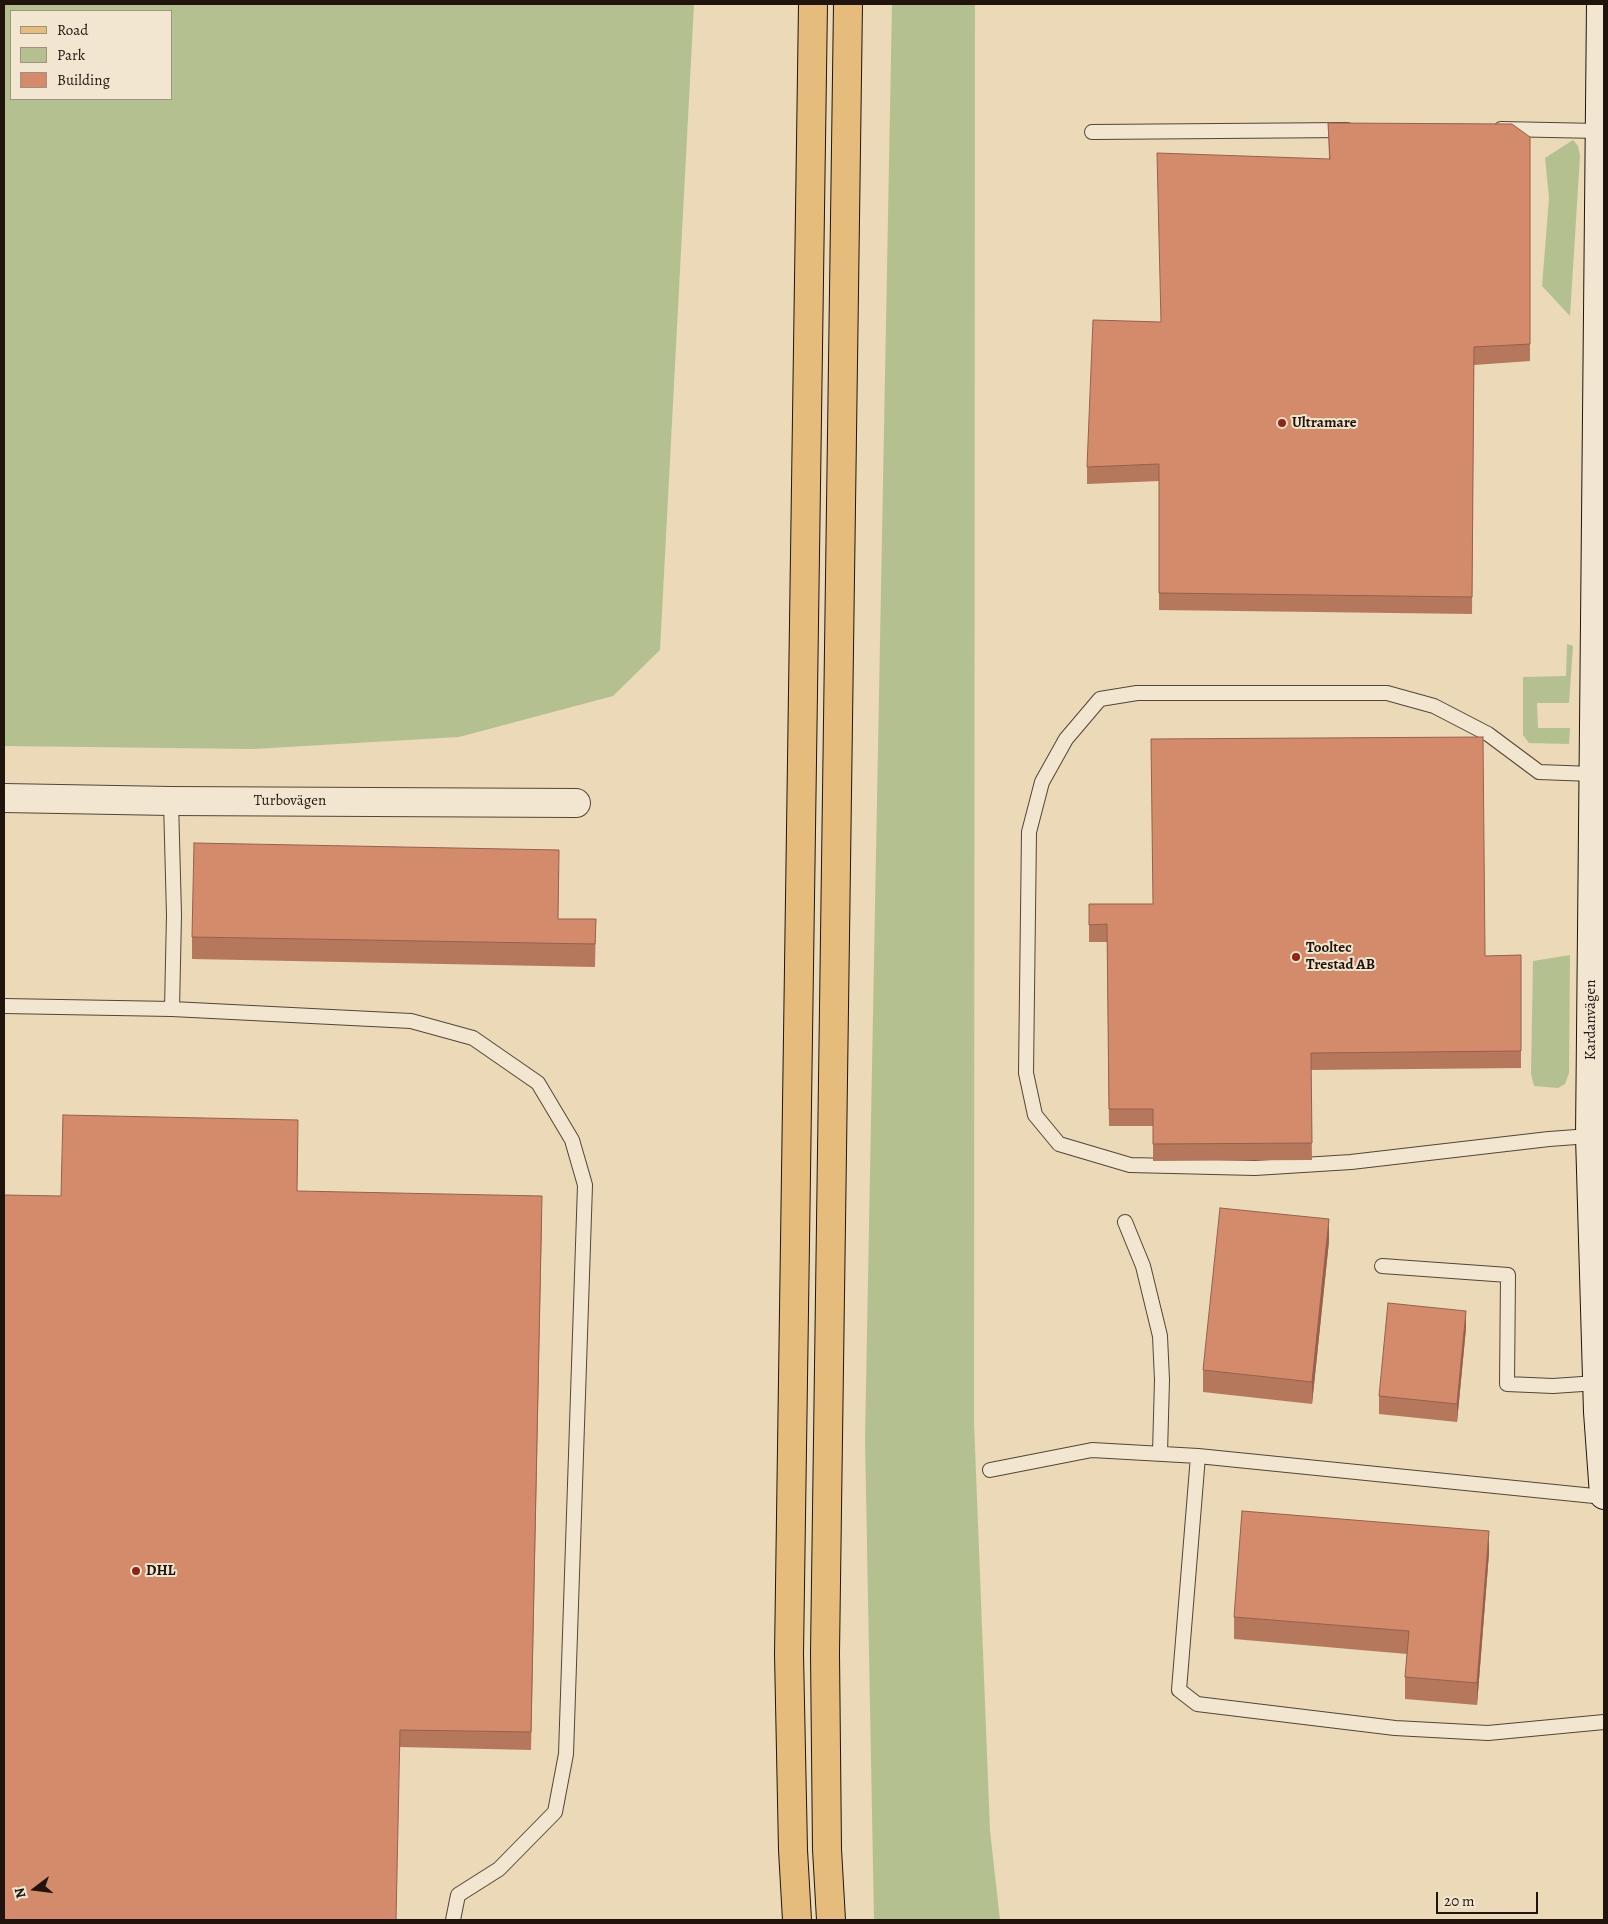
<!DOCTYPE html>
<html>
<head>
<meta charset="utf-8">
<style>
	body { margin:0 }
	#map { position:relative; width:1608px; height:1924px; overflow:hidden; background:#ebd9b7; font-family:Alegreya,serif }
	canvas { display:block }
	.frame { position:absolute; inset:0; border:5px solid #20140d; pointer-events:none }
	.legend { position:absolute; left:10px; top:10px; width:162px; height:90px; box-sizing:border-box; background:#f2e6d0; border:1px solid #9e9282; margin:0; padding:6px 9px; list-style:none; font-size:15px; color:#20140d }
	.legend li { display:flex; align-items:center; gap:10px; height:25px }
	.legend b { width:25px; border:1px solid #9e9282 }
	.north { position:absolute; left:10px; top:1864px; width:50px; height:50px; -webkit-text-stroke:4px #f2e6d0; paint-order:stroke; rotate:255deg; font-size:14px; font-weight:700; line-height:20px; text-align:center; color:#20140d }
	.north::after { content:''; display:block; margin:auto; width:18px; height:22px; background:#20140d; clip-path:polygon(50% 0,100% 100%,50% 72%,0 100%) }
	.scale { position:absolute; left:1436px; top:1892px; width:102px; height:22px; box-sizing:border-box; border:2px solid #20140d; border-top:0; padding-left:6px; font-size:15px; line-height:18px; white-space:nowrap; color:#20140d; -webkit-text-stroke:4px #f2e6d0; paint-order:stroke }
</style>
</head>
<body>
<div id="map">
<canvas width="1608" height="1924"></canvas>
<div class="frame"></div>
<ul class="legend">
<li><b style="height:6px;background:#e6bc7c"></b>Road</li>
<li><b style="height:14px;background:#b5c090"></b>Park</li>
<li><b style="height:14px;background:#d48b6c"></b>Building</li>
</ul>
<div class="north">N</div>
<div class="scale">20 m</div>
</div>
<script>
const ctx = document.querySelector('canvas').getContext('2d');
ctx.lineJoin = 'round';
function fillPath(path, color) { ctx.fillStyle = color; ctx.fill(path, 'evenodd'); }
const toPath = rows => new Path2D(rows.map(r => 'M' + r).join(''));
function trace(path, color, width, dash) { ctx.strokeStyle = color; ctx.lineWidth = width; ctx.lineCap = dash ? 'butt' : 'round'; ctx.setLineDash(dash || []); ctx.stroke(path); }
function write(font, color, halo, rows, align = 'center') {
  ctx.font = font + ' Alegreya,serif'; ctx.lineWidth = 4; ctx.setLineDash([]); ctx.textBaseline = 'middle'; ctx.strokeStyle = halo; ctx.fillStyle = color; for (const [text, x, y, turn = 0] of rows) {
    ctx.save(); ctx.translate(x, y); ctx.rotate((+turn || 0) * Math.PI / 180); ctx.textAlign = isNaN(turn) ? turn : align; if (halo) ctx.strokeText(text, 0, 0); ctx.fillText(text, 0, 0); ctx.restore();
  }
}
fillPath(toPath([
	[4,4,694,4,660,650,613,696,459,737,253,749,4,746],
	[11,11,171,11,171,99,11,99],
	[892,4,975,4,974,1422,990,1831,1000,1920,874,1920,865,1438],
	[1573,140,1578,146,1580,156,1570,316,1542,286,1549,198,1545,158],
	[1567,644,1573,646,1569,703,1537,703,1538,728,1570,728,1569,744,1529,743,1523,735,1523,677,1566,676],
	[1570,955,1569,1073,1565,1084,1558,1088,1534,1086,1531,1074,1533,961]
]), '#b5c090');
const lane = toPath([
	[1501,129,1599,131],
	[1092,132,1347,130],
	[171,801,174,915,172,1009],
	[4,1006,172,1009,411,1021,473,1038,538,1083,572,1140,585,1185,566,1754,555,1812,499,1869,458,1895,453,1920],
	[1590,1136,1549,1139,1351,1162,1255,1168,1130,1165,1059,1144,1035,1115,1026,1073,1029,832,1042,782,1066,739,1100,699,1137,693,1387,693,1434,706,1488,734,1539,772,1592,774],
	[1125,1222,1143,1266,1160,1336,1162,1380,1160,1453],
	[1382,1266,1508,1275,1507,1384,1553,1386,1597,1383],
	[1198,1456,1179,1690,1197,1704,1395,1728,1488,1733,1604,1722],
	[990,1470,1092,1450,1198,1456,1604,1497]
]);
const street = toPath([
	[4,798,171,801,576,803]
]);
const secondary = toPath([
	[1601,4,1590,1136,1598,1412,1604,1495]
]);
const primary = toPath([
	[797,1920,793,1850,789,1654,813,4],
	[831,1920,827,1849,825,1653,848,4]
]);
trace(lane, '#534538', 16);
trace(street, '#534538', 30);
trace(secondary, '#20140d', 30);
trace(primary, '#20140d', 30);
trace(lane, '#f2e6d0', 14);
trace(street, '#f2e6d0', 28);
trace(secondary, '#f2e6d0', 28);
trace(primary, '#e6bc7c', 28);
fillPath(toPath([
	[1328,123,1530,137,1530,361,1474,365,1472,614,1159,610,1159,481,1087,484,1087,467,1329,159],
	[559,872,558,919,596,919,595,967,192,959,192,937],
	[1089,904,1485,956,1521,955,1521,1068,1311,1070,1312,1160,1153,1161,1153,1126,1109,1126,1107,942,1089,942],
	[298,1137,297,1191,542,1213,531,1750,400,1747,61,1196],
	[1329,1241,1312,1404,1203,1392,1203,1370],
	[1466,1328,1457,1422,1379,1414,1379,1396],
	[1489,1553,1477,1705,1405,1699,1405,1677,1407,1654,1234,1639,1234,1617]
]), '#b6785d');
fillPath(toPath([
	[1329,1219,1329,1241,1312,1404,1312,1382],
	[1466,1311,1466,1328,1457,1422,1457,1404],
	[1489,1531,1489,1553,1477,1705,1477,1683]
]), '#94614c');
const building = toPath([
	[1328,123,1512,124,1530,137,1530,344,1474,347,1472,597,1159,593,1159,464,1087,467,1093,320,1161,322,1157,153,1330,159,1328,123],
	[1483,737,1485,956,1521,955,1521,1051,1311,1053,1312,1143,1153,1144,1153,1109,1109,1109,1107,924,1089,925,1089,904,1153,904,1151,739,1483,737],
	[194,843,559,850,558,919,596,919,595,944,192,937,194,843],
	[63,1115,298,1120,297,1191,542,1196,531,1732,400,1730,396,1920,4,1920,4,1195,61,1196,63,1115],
	[1220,1208,1329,1219,1312,1382,1203,1370,1220,1208],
	[1388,1303,1466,1311,1457,1404,1379,1396,1388,1303],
	[1242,1511,1489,1531,1477,1683,1405,1677,1409,1631,1234,1617,1242,1511]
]);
fillPath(building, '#d48b6c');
trace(building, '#94614c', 1);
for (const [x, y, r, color] of [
	[1282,423,5,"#8f2418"],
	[1296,957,5,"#8f2418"],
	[136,1571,5,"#8f2418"]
]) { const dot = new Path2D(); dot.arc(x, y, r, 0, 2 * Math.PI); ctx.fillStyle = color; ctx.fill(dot); trace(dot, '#f2e6d0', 2); }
write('bold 15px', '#20140d', '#f2e6d0', [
	["Ultramare",1292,423],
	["Tooltec",1306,948],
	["Trestad AB",1306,965],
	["DHL",146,1571]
], 'left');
write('15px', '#20140d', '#f2e6d0', [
	["Turbovägen",290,801],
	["Kardanvägen",1591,1020,-90]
]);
</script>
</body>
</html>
